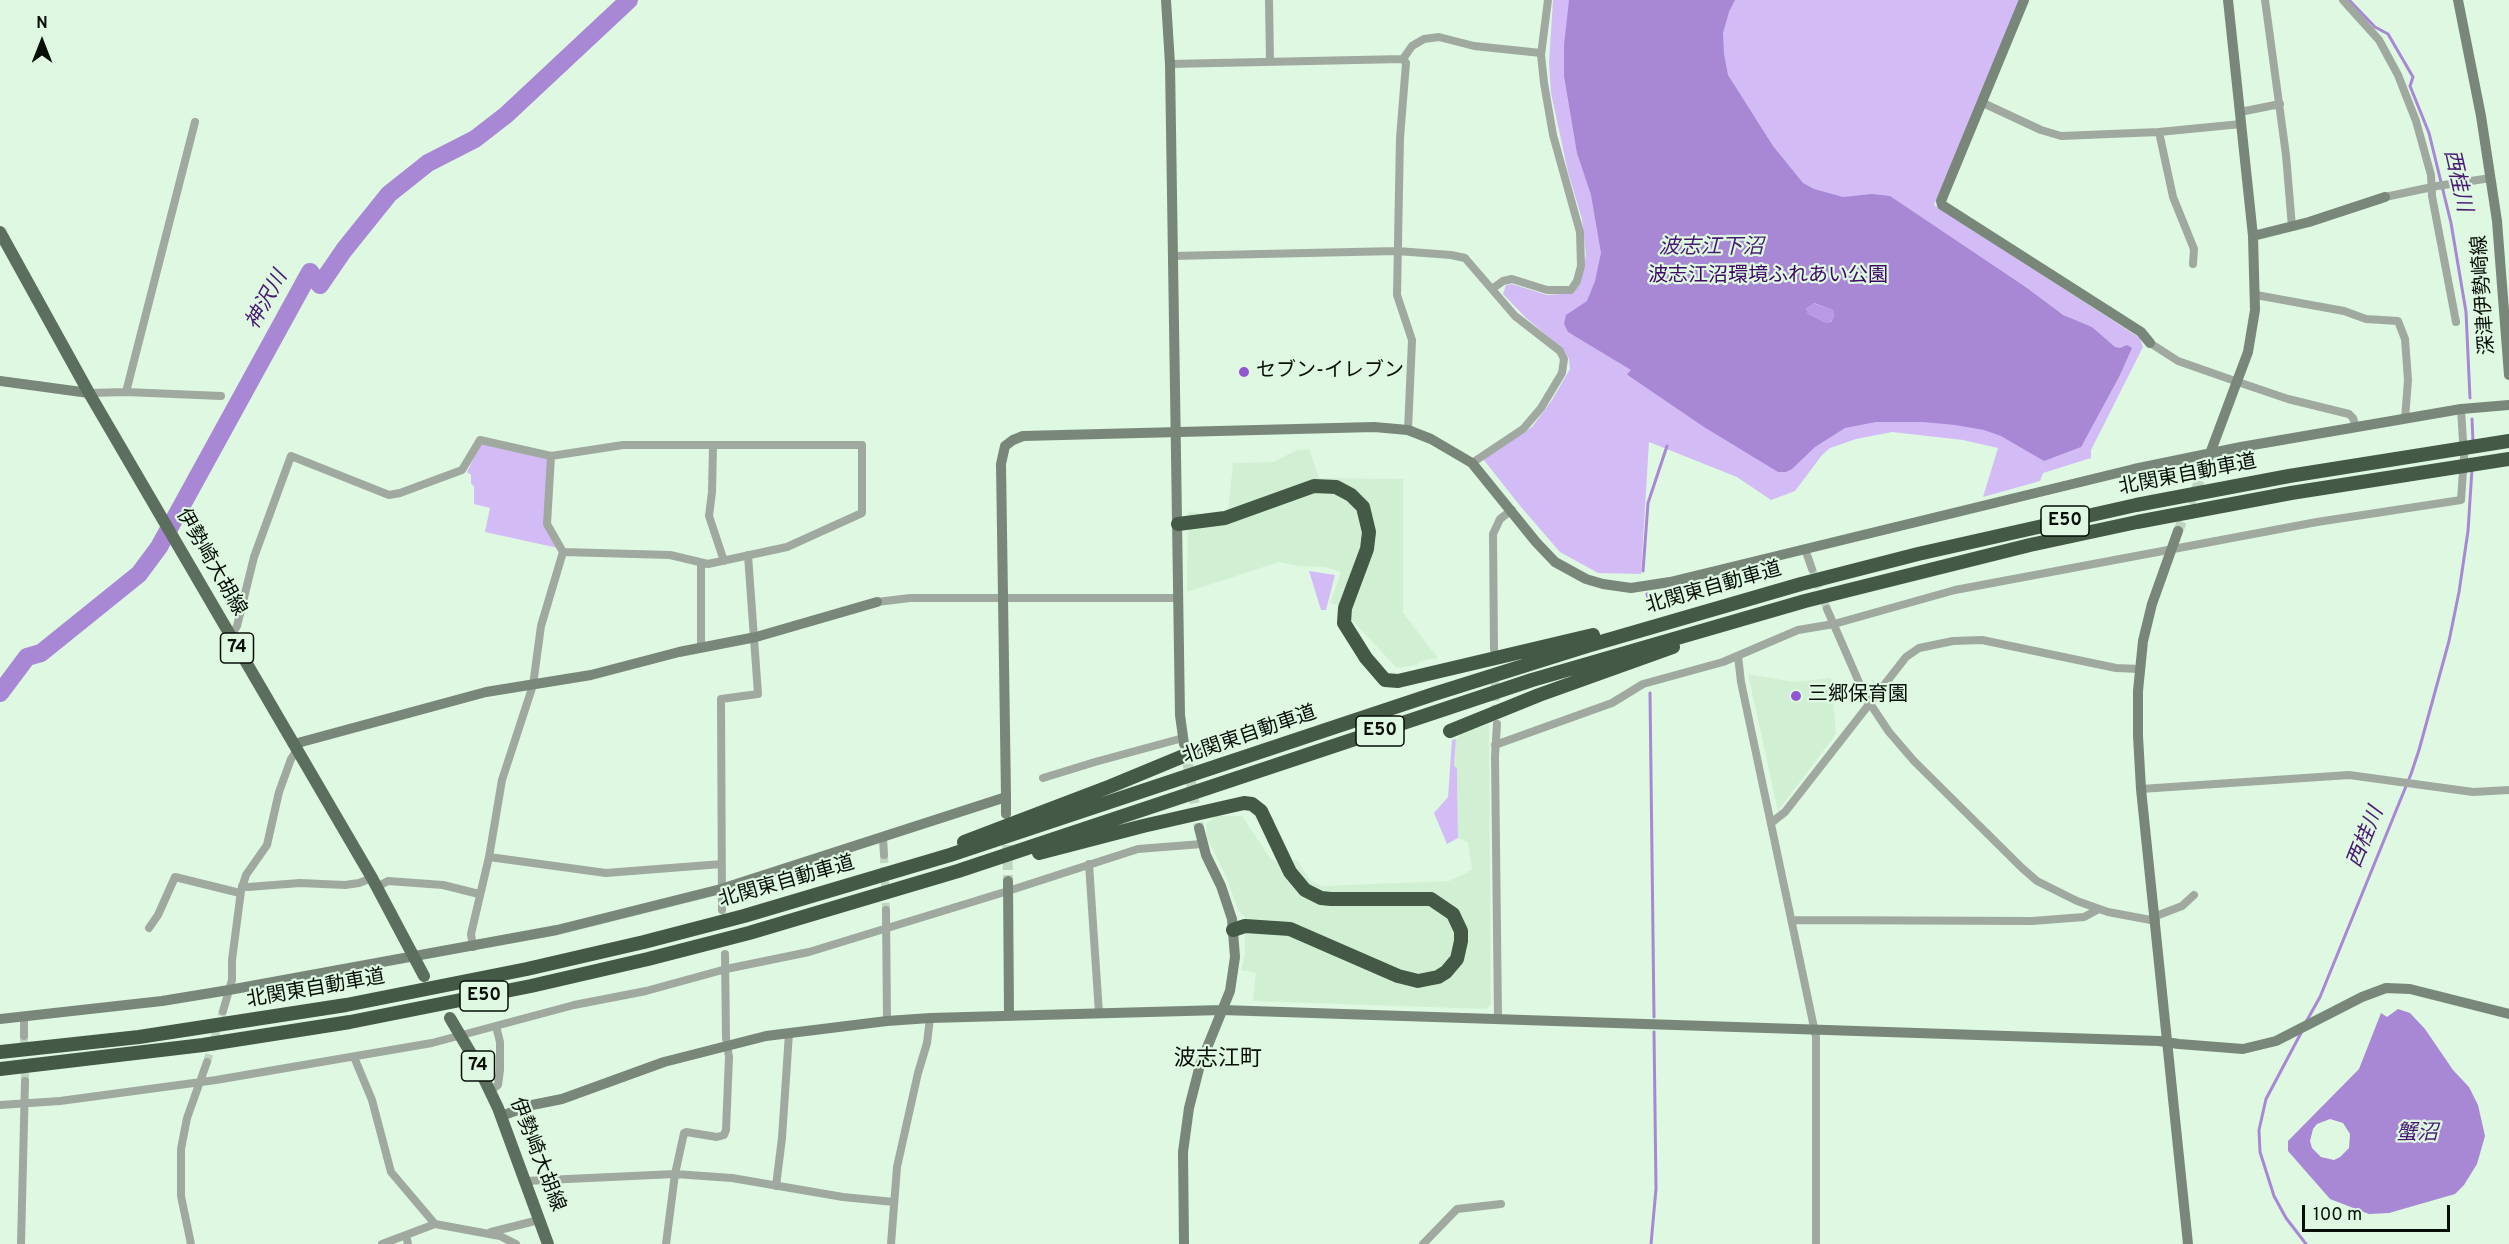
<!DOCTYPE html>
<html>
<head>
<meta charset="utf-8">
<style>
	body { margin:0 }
	#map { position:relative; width:2509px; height:1244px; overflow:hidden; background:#dff8e1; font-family:Overpass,sans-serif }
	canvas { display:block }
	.north { position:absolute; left:12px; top:12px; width:60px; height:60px; -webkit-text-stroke:4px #dff8e1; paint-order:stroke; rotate:0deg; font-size:16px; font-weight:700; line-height:24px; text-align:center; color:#060e07 }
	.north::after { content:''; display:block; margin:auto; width:21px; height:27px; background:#060e07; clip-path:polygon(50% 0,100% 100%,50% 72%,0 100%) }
	.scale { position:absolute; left:2302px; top:1205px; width:148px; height:27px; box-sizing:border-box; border:3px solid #060e07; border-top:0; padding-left:8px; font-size:18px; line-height:21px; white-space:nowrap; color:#060e07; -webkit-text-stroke:4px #dff8e1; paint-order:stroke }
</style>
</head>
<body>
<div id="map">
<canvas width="2509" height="1244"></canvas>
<div class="north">N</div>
<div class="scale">100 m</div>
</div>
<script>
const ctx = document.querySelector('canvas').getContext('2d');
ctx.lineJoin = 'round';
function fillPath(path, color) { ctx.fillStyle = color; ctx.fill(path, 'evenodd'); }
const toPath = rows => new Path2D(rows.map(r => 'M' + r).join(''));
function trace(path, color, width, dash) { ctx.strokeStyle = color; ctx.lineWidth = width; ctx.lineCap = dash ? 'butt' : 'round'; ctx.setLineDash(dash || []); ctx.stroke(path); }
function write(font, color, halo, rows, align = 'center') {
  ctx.font = font + ' Overpass,"Noto Sans JP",sans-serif'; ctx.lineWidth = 4.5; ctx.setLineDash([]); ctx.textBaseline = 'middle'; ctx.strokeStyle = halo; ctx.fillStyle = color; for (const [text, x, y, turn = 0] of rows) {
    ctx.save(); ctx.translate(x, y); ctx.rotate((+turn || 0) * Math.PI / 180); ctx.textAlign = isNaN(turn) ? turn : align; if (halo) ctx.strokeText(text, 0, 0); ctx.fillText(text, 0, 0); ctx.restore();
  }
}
fillPath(toPath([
	[1309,449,1319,478,1403,479,1403,613,1438,658,1420,661,1418,665,1397,668,1347,615,1348,608,1330,603,1341,572,1325,567,1298,566,1279,562,1187,592,1188,511,1209,516,1228,511,1233,463,1273,462,1297,450],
	[1748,674,1793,682,1831,678,1836,734,1778,811],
	[1489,724,1491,1004,1486,1009,1253,1001,1256,973,1241,970,1245,955,1245,917,1238,910,1226,876,1207,838,1206,824,1216,816,1242,816,1271,859,1277,862,1297,860,1311,881,1323,886,1449,881,1472,870,1468,842,1458,838,1457,768,1454,766,1456,739,1462,734]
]), '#d1f0d3');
fillPath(toPath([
	[1553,0,2021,0,1934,205,2140,338,2143,347,2091,450,2091,458,2043,473,2040,481,1983,497,1998,448,1963,440,1892,432,1856,439,1830,448,1822,455,1795,491,1771,500,1737,477,1649,442,1641,574,1598,573,1560,552,1521,507,1483,459,1532,427,1552,400,1570,369,1569,359,1564,350,1526,318,1503,294,1506,285,1512,284,1547,295,1574,293,1580,283,1586,255,1582,219,1568,172,1551,93,1549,63],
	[481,443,548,459,545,527,558,548,485,532,490,508,474,504,474,487,471,483,471,475,467,472],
	[1309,571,1335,575,1326,610,1321,610],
	[1456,739,1454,766,1457,768,1458,838,1447,844,1434,813,1448,797,1452,740]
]), '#d3bcf6');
fillPath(toPath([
	[1812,303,1833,310,1834,316,1830,322,1826,323,1808,314,1806,308]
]), '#b999e6');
fillPath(toPath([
	[1569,0,1735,0,1729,12,1723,33,1724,54,1728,75,1773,146,1803,183,1814,189,1843,197,1872,194,1890,196,2027,288,2063,315,2092,327,2115,347,2120,348,2127,345,2132,348,2119,377,2081,447,2044,461,2001,436,1984,430,1955,425,1923,422,1876,422,1845,428,1815,447,1792,469,1786,472,1778,472,1704,427,1629,376,1627,374,1631,370,1568,332,1564,324,1566,315,1587,301,1595,281,1601,253,1591,195,1577,153,1564,76,1564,45],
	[1814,303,1833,310,1834,316,1831,322,1826,323,1808,314,1806,308],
	[2398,1009,2410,1013,2425,1029,2453,1070,2469,1087,2478,1105,2485,1136,2477,1164,2464,1185,2455,1194,2389,1213,2369,1214,2330,1199,2288,1151,2288,1141,2359,1069,2381,1013,2387,1017],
	[2330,1119,2343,1123,2350,1134,2349,1148,2340,1157,2334,1160,2321,1157,2312,1148,2310,1141,2313,1129,2317,1124]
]), '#a888d4');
trace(toPath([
	[2349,0,2375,27,2388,34,2413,77,2410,86,2429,133,2451,223,2466,312,2470,398],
	[2472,419,2473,442],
	[1643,571,1648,503,1667,446],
	[1647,594,1649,601],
	[1650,693,1654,1017],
	[2306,1022,2320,997,2411,774,2419,750,2449,641,2459,592,2468,531,2472,469],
	[2301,1033,2266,1099,2259,1130,2260,1152,2274,1196,2286,1218,2306,1244],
	[1651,1244,1656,1189,1654,1032]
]), '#a888d4', 3);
trace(toPath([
	[0,693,27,657,41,653,139,574,159,547,310,272,320,285,344,250,389,194,428,163,475,139,506,115,629,0]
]), '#a888d4', 18);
trace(toPath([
	[1812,569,1827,609],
	[1494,657,1496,713],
	[884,855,886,910],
	[24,1036,25,1081],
	[207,1062,223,1011]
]), '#bed5c0', 8, [8, 4]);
trace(toPath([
	[2178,531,2202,475],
	[1185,749,1199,828],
	[1007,830,1008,881]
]), '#bed5c0', 10, [10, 5]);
trace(toPath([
	[1269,0,1270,61],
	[2265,0,2286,155,2292,227],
	[2343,0,2379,40,2398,75,2416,121,2431,175,2432,196,2456,322],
	[1403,59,1412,46,1424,39,1439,37,1474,46,1541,53],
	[1170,64,1403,59,1406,63,1400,138,1397,295,1412,340,1408,430],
	[1983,103,2041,130,2061,136,2159,132,2241,124],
	[2240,112,2280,104],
	[2159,132,2173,197,2194,249,2193,264],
	[2385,197,2437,186,2491,178],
	[1172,256,1397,251,1451,255,1465,258,1515,316,1560,351,1564,359,1562,373,1541,408,1523,429,1472,463],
	[1492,289,1503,281,1512,279,1547,290,1571,290,1577,281,1581,266,1580,232,1553,135,1544,83,1541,55,1548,0],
	[2256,295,2344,311,2366,319,2398,321,2405,339,2408,380,2405,419],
	[2150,343,2178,361,2238,382,2288,399,2349,414,2353,418,2356,427],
	[126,392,195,122],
	[89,393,126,392,221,396],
	[713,446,712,492,709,516,724,561],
	[1805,549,1812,569],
	[877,602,910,598,1178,598],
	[1827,609,1865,696,1889,732,1914,761,2022,868,2037,881,2077,901,2108,912,2156,921],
	[231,636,237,626,254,557,291,456,389,495,400,493,462,470,480,440,551,456,623,445,862,445,862,513,787,547,708,564,670,555,563,552],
	[701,646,701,563],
	[1494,649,1493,534,1500,519,1512,510],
	[1738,656,1741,682,1816,1037,1816,1244],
	[1497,724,1495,756,1498,1018],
	[1495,745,1612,703,1643,684,1723,662,1798,630,1834,624,1955,590,2317,522,2461,500,2464,457,2461,409],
	[1043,778,1095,762,1183,738],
	[2141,789,2349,775,2473,792,2509,790],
	[1771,823,1785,812,1906,657,1919,648,1953,641,1982,640,2116,668,2140,669],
	[883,838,884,855],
	[489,857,606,873,722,864],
	[1089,864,1099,1013],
	[242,886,248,887,300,883,345,885,359,883,372,878],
	[377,887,388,881,443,885,479,894],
	[722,910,721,699,758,694,748,555],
	[886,910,887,1021],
	[2156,916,2182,906,2194,895],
	[1792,920,2032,921,2084,917,2099,909],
	[149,928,158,915,175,877,240,893],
	[473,947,471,934,489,857,502,780,533,685,541,626,563,552,547,524,551,456],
	[223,1011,232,980,232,960,241,891,246,875,267,845,279,792,291,759,297,750],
	[24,1017,24,1036],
	[354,1057,372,1100,391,1172,435,1224],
	[490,1091,498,1085,500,1070,500,1042,496,1026],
	[0,1105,60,1101,216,1080,432,1043,574,1005,646,991,726,969,809,952,1008,891,1138,849,1202,844],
	[525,1181,675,1174,732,1178,843,1197,894,1202],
	[776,1186,782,1138,789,1033],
	[491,1232,539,1220],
	[406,1235,408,1244],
	[21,1244,25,1081],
	[191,1244,181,1196,181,1149,187,1118,207,1062],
	[382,1244,435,1224,500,1236,516,1244],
	[666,1244,675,1174,684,1133,686,1132,717,1137,724,1135,726,1130,729,1057,726,1038,725,954],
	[891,1244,897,1167,918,1073,927,1043,930,1018],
	[1423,1244,1457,1209,1501,1204]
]), '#9fa99f', 8);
trace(toPath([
	[1166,0,1170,64,1180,715,1184,744],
	[2024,0,1941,201,1942,205,2141,332,2150,343],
	[2458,0,2481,116,2497,221,2509,375],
	[2253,236,2309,222,2385,197],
	[0,381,89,393],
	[2202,475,2248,352,2255,310,2253,236,2228,0],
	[2178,531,2152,604,2143,641,2138,691,2138,736,2141,789,2188,1244],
	[294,744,486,692,591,675,679,652,756,637,877,602],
	[1006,797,1006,814],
	[1008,881,1009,1015],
	[0,1019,162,1001,229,990,557,930,721,889,1006,797,1001,464,1005,446,1013,440,1023,436,1374,427,1408,430,1431,439,1472,463,1536,542,1555,562,1586,579,1603,584,1631,588,1670,582,2134,469,2241,447,2461,409,2509,405],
	[501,1116,532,1105,562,1099,664,1062,766,1036,887,1021,930,1018,1222,1010,2159,1041,2179,1044,2243,1049,2276,1041,2362,997,2386,988,2410,989,2509,1014],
	[1184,1244,1183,1152,1189,1108,1200,1065,1230,991,1235,957,1232,919,1221,886,1206,855,1199,828]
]), '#788779', 10);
trace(toPath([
	[0,232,89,393,372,878,424,976],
	[450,1018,476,1062,498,1108,548,1244]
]), '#5c6e5d', 12);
trace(toPath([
	[1178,524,1225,518,1314,486,1336,487,1351,495,1363,507,1369,532,1367,549,1345,608,1344,623,1366,658,1385,680,1398,681,1593,635],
	[1450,731,1539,695,1673,647],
	[964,842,1111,786,1198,750,1212,742],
	[1039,853,1143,826,1244,803,1252,804,1261,811,1290,872,1305,890,1321,898,1331,899,1431,899,1453,914,1461,931,1461,941,1457,959,1446,972,1438,977,1418,981,1398,976,1290,929,1245,926,1233,930],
	[0,1052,139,1037,346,1005,527,969,644,942,744,916,950,855,1434,694,1587,646,1801,584,1918,554,2136,505,2289,476,2509,441],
	[0,1069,203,1045,350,1022,531,986,648,959,749,933,958,871,1532,680,1805,601,2030,545,2137,522,2291,493,2509,459]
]), '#445946', 14);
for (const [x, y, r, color] of [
	[1244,372,6,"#9057cf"],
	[1796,696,6,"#9057cf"]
]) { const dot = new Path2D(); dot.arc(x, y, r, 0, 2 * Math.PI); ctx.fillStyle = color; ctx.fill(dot); trace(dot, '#dff8e1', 2); }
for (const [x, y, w] of [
	[2065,521,48],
	[237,648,33],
	[1380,731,48],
	[484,996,48],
	[478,1066,33]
]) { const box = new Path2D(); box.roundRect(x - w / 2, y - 15, w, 30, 4.5); ctx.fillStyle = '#dff8e1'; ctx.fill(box); trace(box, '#060e07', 1.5); }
write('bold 18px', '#060e07', null, [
	["E50",2065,521],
	["74",237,648],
	["E50",1380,731],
	["E50",484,996],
	["74",478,1066]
]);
write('20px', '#3d0866', '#dff8e1', [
	["波志江沼環境ふれあい公園",1768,277]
]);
write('20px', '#060e07', '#dff8e1', [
	["深津伊勢崎線",2485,295,-94],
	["北関東自動車道",2188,476,-11],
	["伊勢崎大胡線",210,563,60],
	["北関東自動車道",1714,589,-16],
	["北関東自動車道",1250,736,-19],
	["北関東自動車道",787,883,-16],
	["北関東自動車道",316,990,-10],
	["伊勢崎大胡線",536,1155,69]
]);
write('20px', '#060e07', '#dff8e1', [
	["セブン-イレブン",1256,372],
	["三郷保育園",1808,696]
], 'left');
write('italic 21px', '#481973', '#dff8e1', [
	["西桂川",2456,181,77],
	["波志江下沼",1711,249],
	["神沢川",268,301,-61],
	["西桂川",2367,838,-68],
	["蟹沼",2417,1135]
]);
write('22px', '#060e07', '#dff8e1', [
	["波志江町",1218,1061]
]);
</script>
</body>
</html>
